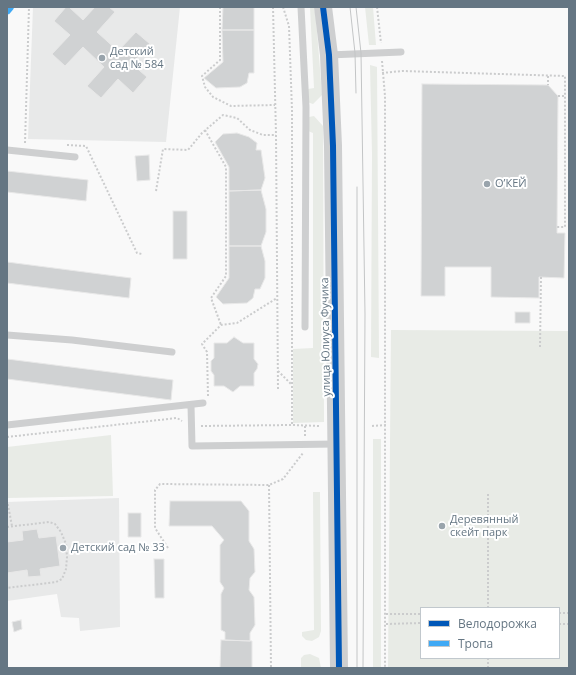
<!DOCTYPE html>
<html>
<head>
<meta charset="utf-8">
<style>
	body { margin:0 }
	#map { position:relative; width:576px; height:675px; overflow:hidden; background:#f9f9f9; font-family:"Open Sans",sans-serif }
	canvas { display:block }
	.frame { position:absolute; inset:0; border:8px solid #657683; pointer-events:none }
	.legend { position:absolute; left:420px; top:607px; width:140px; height:52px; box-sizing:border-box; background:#fff; border:1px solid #c1c8cd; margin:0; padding:5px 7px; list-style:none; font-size:12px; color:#657683 }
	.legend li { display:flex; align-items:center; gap:8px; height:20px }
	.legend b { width:20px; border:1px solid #c1c8cd }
</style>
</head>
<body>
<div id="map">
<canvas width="576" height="675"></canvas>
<div class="frame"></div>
<ul class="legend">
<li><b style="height:5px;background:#0057b8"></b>Велодорожка</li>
<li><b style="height:5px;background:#3fa9f5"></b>Тропа</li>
</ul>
</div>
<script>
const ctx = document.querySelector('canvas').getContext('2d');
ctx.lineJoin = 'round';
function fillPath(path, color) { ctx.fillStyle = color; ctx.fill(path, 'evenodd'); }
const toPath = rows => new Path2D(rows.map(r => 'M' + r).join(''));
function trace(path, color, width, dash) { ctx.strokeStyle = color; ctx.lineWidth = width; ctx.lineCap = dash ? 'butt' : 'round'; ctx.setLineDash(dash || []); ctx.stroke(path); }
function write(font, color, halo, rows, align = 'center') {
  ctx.font = font + ' "Open Sans",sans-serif'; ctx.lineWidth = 4; ctx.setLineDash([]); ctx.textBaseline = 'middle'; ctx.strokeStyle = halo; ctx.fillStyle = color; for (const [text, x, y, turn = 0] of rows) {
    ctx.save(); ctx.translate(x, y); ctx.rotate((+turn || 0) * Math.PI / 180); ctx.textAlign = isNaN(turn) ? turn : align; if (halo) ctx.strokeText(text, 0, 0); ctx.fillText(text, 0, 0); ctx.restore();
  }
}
fillPath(toPath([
	[33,7,180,7,166,142,28,139],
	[119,498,120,627,80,631,79,618,61,617,57,594,7,601,7,502]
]), '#e8e9e9');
fillPath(toPath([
	[310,7,314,7,316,18,322,95,313,104,307,102,308,89,314,88],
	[365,7,373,7,376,45,369,45],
	[370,65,377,67,379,358,371,357,372,154],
	[314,116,323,126,324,422,293,423,293,349,313,348,313,133,308,131,309,117],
	[391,330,569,331,569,668,388,668],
	[421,608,559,608,559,658,421,658],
	[111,435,113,496,8,498,7,447],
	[373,439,381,439,381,668,373,668],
	[313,492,320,492,321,631,319,637,312,641,306,640,302,636,302,632,314,630],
	[310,654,319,658,321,668,301,667,301,658,304,655]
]), '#e8ebe6');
const building = toPath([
	[66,7,69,7,83,20,95,7,109,7,115,12,97,32,118,51,136,32,150,44,132,64,147,77,133,93,118,79,101,98,87,86,104,67,83,47,65,66,52,54,70,35,54,21,66,7],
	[223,7,254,7,254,30,222,30,223,7],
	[222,30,254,30,254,73,249,73,247,83,240,87,216,88,204,78,223,62,222,30],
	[422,84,548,85,558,96,557,233,565,233,564,278,539,277,539,298,491,297,491,267,445,267,445,296,421,296,422,84],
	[237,133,249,137,257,143,256,150,261,150,265,178,261,190,229,191,229,167,215,142,223,134,237,133],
	[149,155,150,180,137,181,135,156,149,155],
	[7,171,88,180,86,201,7,192,7,171],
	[261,190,266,209,266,232,261,246,229,246,229,191,261,190],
	[173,211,187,211,187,259,173,259,173,211],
	[229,246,261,246,265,261,265,278,260,289,255,289,253,298,247,303,223,304,216,297,229,278,229,246],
	[7,262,131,278,129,298,7,283,7,262],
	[515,312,530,312,530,323,515,323,515,312],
	[234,337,243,343,254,343,254,359,258,364,257,369,254,373,254,386,240,386,233,392,224,386,214,386,214,375,211,371,211,361,214,358,214,343,227,343,234,337],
	[7,359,173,380,171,400,7,379,7,359],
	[170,501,241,501,249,511,249,541,254,549,255,572,250,578,249,590,254,597,255,625,250,633,250,641,225,640,225,632,221,630,221,594,224,588,220,582,220,545,224,540,212,526,169,526,170,501],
	[128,513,141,513,141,537,128,537,128,513],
	[37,529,39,538,56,536,60,566,40,569,41,576,28,577,27,570,7,573,7,542,23,540,22,531,37,529],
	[154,559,164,559,164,598,155,598,154,559],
	[21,620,22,629,14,632,12,622,21,620],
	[221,640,252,641,252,668,220,668,221,640]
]);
fillPath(building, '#d0d2d3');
trace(building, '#e8e8e8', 1);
trace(toPath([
	[220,7,220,60,202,76,205,87,213,97,231,106,275,105],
	[273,7,276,135,278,391],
	[283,7,289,26,292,110,292,425],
	[377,7,381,43],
	[382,61,385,96,385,668],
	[382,73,402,71,565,76,565,227,557,227],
	[548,76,548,85],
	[558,96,565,96],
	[205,130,226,167,226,276,211,298,221,325],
	[25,143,29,7],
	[67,145,86,146,137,253,142,254],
	[156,191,163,149,188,150,202,133,223,115,237,118,250,130,263,135,276,135],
	[540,347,541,277],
	[278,371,292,385],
	[208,396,207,352,202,344,221,325,237,323,277,298],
	[201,426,292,425,320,426],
	[372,426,386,425],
	[305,436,305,425],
	[7,437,177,418,182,421],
	[269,485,271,668],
	[7,505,8,505,12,526],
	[7,527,49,522,55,524,61,532,66,544,67,557,66,569,62,579,56,582,7,588],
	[168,548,155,528,155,490,160,484,269,485,283,479,303,453],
	[488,608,488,494],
	[559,613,569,613],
	[386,614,421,614],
	[386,624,421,623],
	[559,624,569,624],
	[488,668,488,658]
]), '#cbcccd', 2, [2, 2]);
trace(toPath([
	[301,7,306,107,305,327],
	[329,55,401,52],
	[7,150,75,157],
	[7,335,72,340,172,352],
	[191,405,192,446,336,444],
	[7,425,203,403]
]), '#cecfd0', 7);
trace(toPath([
	[323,7,329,55,333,146,339,668]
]), '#cecfd0', 18);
trace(toPath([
	[350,7,355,53,356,93],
	[356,7,361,53,365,314,363,668],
	[357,668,357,187]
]), '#c3c5c6', 1);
trace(toPath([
	[7,13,12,7]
]), '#3fa9f5', 5, [10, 5]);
trace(toPath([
	[323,7,329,55,333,146,339,668]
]), '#0057b8', 6);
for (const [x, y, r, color] of [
	[102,58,4,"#99a4ac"],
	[487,184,4,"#99a4ac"],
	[442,526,4,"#99a4ac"],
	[63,548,4,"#99a4ac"]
]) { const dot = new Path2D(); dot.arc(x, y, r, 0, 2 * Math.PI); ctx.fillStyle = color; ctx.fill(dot); trace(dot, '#fff', 1.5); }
write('11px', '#657683', '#fff', [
	["Детский",110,52],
	["сад № 584",110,65],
	["О’КЕЙ",495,184],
	["Деревянный",450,520],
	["скейт парк",450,533],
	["Детский сад № 33",71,548]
], 'left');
write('11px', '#657683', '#fff', [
	["улица Юлиуса Фучика",326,337,-91]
]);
</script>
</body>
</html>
